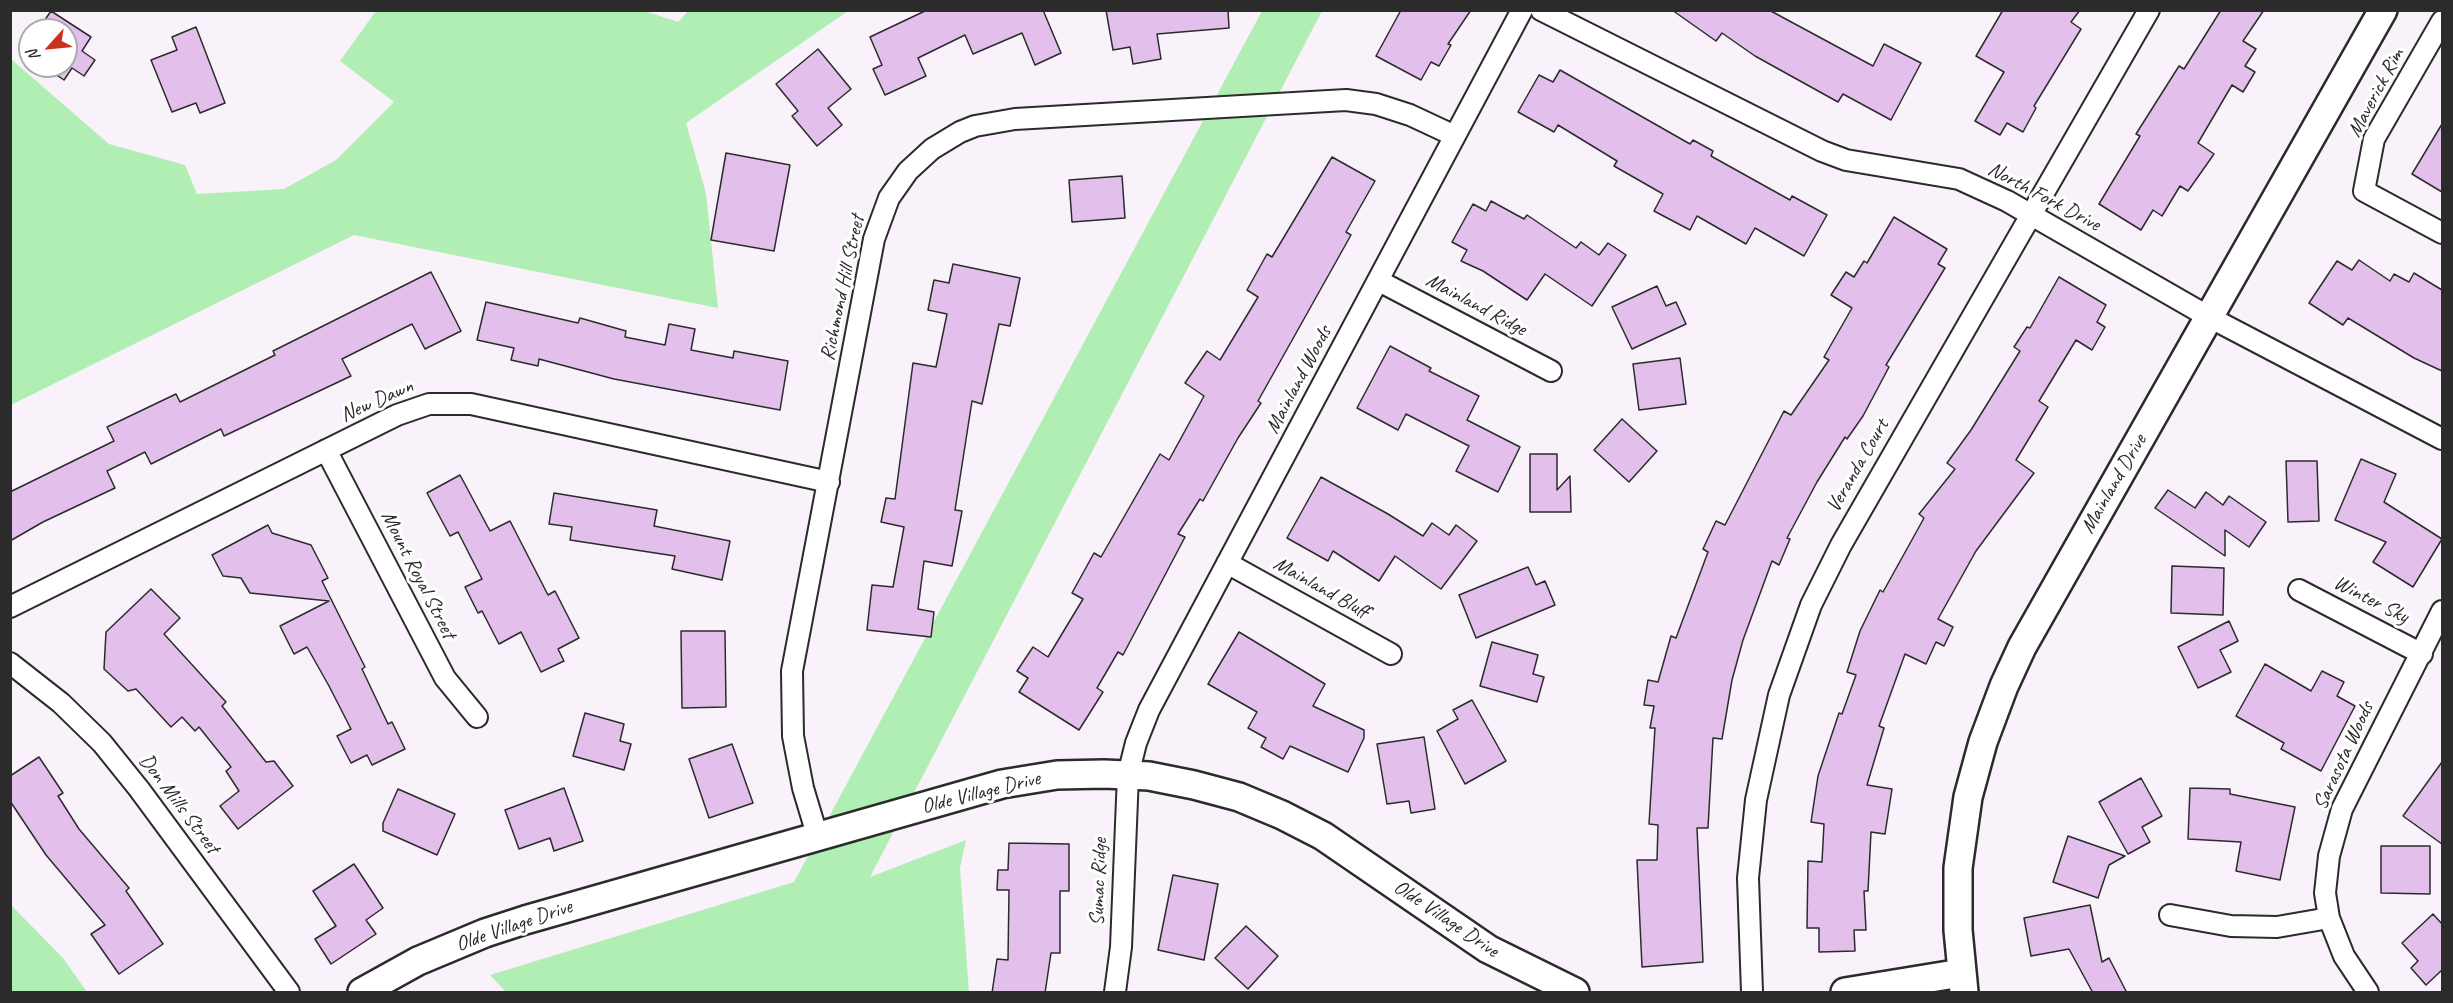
<!DOCTYPE html>
<html>
<head>
<meta charset="utf-8">
<style>
	body { margin:0 }
	#map { position:relative; width:2453px; height:1003px; overflow:hidden; background:#f9f2fb; font-family:Caveat,sans-serif }
	canvas { display:block }
	.frame { position:absolute; inset:0; border:12px solid #2b2b2b; pointer-events:none }
	.north { position:absolute; left:18px; top:18px; width:60px; height:60px; box-sizing:border-box; background:#fff; border:2px solid #aaa; border-radius:50%; rotate:243deg; font-size:16px; font-weight:700; line-height:24px; text-align:center; color:#2b2b2b }
	.north::after { content:''; display:block; margin:auto; width:21px; height:27px; background:#c8321e; clip-path:polygon(50% 0,100% 100%,50% 72%,0 100%) }
</style>
</head>
<body>
<div id="map">
<canvas width="2453" height="1003"></canvas>
<div class="frame"></div>
<div class="north">N</div>
</div>
<script>
const ctx = document.querySelector('canvas').getContext('2d');
ctx.lineJoin = 'round';
function fillPath(path, color) { ctx.fillStyle = color; ctx.fill(path, 'evenodd'); }
const toPath = rows => new Path2D(rows.map(r => 'M' + r).join(''));
function trace(path, color, width, dash) { ctx.strokeStyle = color; ctx.lineWidth = width; ctx.lineCap = dash ? 'butt' : 'round'; ctx.setLineDash(dash || []); ctx.stroke(path); }
function write(font, color, halo, rows, align = 'center') {
  ctx.font = font + ' Caveat,sans-serif'; ctx.lineWidth = 6; ctx.setLineDash([]); ctx.textBaseline = 'middle'; ctx.strokeStyle = halo; ctx.fillStyle = color; for (const [text, x, y, turn = 0] of rows) {
    ctx.save(); ctx.translate(x, y); ctx.rotate((+turn || 0) * Math.PI / 180); ctx.textAlign = isNaN(turn) ? turn : align; if (halo) ctx.strokeText(text, 0, 0); ctx.fillText(text, 0, 0); ctx.restore();
  }
}
fillPath(toPath([
	[642,10,678,22,688,11,848,11,686,123,706,193,718,308,354,235,11,405,11,59,109,144,185,165,197,194,284,189,336,160,394,102,340,61,376,11],
	[1262,11,1322,11,870,877,966,840,960,868,969,992,506,992,490,975,794,882],
	[11,905,63,958,87,992,11,992]
]), '#b1eeb4');
const building = toPath([
	[927,10,1043,10,1061,53,1035,65,1022,33,973,54,965,35,918,58,926,76,885,95,873,69,882,65,870,37,927,10],
	[1106,10,1228,10,1229,28,1157,34,1161,59,1133,64,1130,47,1113,50,1106,10],
	[1401,10,1471,10,1448,44,1451,45,1439,66,1431,62,1421,80,1376,56,1401,10],
	[1672,10,1769,10,1873,66,1884,44,1921,63,1891,120,1843,94,1838,102,1755,56,1722,33,1716,41,1672,10],
	[2003,10,2080,10,2071,22,2081,29,2034,106,2036,108,2023,132,2007,123,2000,135,1975,121,2004,72,1976,56,2003,10],
	[2221,10,2264,10,2243,41,2256,49,2245,66,2255,72,2243,92,2232,85,2198,143,2214,154,2188,191,2180,186,2162,216,2153,210,2141,230,2099,204,2140,136,2136,134,2179,66,2184,69,2221,10],
	[51,11,91,37,82,51,95,60,84,76,72,68,64,80,43,66,66,66,66,30,38,30,51,11],
	[196,27,225,103,200,113,196,103,172,112,151,60,177,50,172,37,196,27],
	[818,49,851,89,828,108,842,125,817,146,792,116,798,111,776,84,818,49],
	[1560,70,1690,144,1693,140,1713,151,1711,156,1790,200,1792,196,1827,215,1804,256,1755,228,1746,244,1697,216,1690,230,1654,211,1663,194,1614,166,1617,161,1558,125,1554,132,1518,112,1539,75,1553,82,1560,70],
	[2442,124,2442,192,2412,174,2442,124],
	[726,153,790,165,774,251,711,240,726,153],
	[1332,157,1375,181,1346,232,1351,235,1258,401,1261,403,1238,438,1203,501,1200,499,1178,534,1185,537,1123,655,1118,652,1097,688,1103,692,1079,730,1019,692,1028,678,1017,671,1033,647,1048,657,1083,599,1072,593,1094,553,1101,557,1160,454,1169,460,1204,396,1185,383,1207,351,1220,360,1258,297,1247,290,1267,254,1272,257,1332,157],
	[1122,176,1125,218,1072,222,1069,180,1122,176],
	[1491,201,1524,219,1527,215,1576,248,1581,242,1599,255,1608,243,1626,255,1592,306,1545,274,1527,300,1483,271,1461,261,1467,250,1452,242,1473,204,1486,211,1491,201],
	[1894,217,1947,249,1938,264,1945,268,1886,365,1889,367,1863,416,1847,439,1845,437,1817,482,1787,538,1790,539,1779,565,1772,561,1743,640,1732,680,1722,739,1713,738,1708,828,1697,828,1703,962,1642,967,1637,860,1657,860,1658,825,1649,824,1655,728,1650,728,1654,706,1644,705,1648,680,1658,682,1671,636,1676,638,1708,552,1703,549,1716,521,1725,525,1784,411,1791,415,1829,360,1824,357,1852,308,1831,295,1846,272,1854,277,1864,261,1867,263,1894,217],
	[2359,260,2390,281,2394,274,2409,282,2414,273,2442,290,2442,371,2414,358,2348,318,2343,325,2309,303,2337,261,2352,270,2359,260],
	[953,264,1020,278,1010,326,999,324,982,404,972,401,955,510,962,511,952,566,924,561,918,609,934,612,931,637,867,630,872,585,893,587,904,527,881,522,886,498,895,499,913,363,936,367,947,314,928,310,934,280,949,283,953,264],
	[431,272,461,331,425,349,412,324,342,359,351,376,224,436,221,429,151,464,145,452,107,471,115,488,43,522,10,541,10,492,114,441,107,427,176,394,180,402,275,355,273,351,431,272],
	[2059,277,2106,305,2097,322,2105,327,2092,350,2076,340,2039,401,2048,407,2016,460,2034,473,1976,551,1938,619,1953,627,1944,646,1936,642,1926,664,1905,654,1879,726,1884,728,1867,785,1892,789,1885,834,1871,832,1868,891,1864,891,1866,930,1854,930,1855,951,1819,952,1819,928,1807,928,1808,861,1822,862,1824,824,1811,822,1818,776,1839,713,1842,714,1856,675,1847,672,1860,631,1880,590,1883,592,1924,518,1919,514,1955,469,1947,463,1971,430,2020,351,2014,347,2027,327,2030,328,2059,277],
	[1657,286,1666,306,1676,302,1686,324,1632,349,1612,307,1657,286],
	[486,302,578,323,580,318,626,331,625,337,665,345,669,324,695,329,691,350,733,358,734,351,788,361,780,410,614,379,539,359,538,366,511,360,514,348,477,340,486,302],
	[1390,346,1431,368,1429,371,1479,396,1467,420,1520,447,1498,492,1456,471,1469,446,1406,414,1398,430,1357,408,1390,346],
	[1680,358,1686,404,1639,410,1633,364,1680,358],
	[1622,419,1657,451,1629,482,1594,450,1622,419],
	[1530,454,1557,454,1557,490,1570,476,1571,512,1530,512,1530,454],
	[2361,459,2396,474,2384,502,2442,539,2413,587,2373,562,2386,542,2335,520,2361,459],
	[2286,461,2317,461,2319,521,2288,522,2286,461],
	[460,475,490,531,510,521,548,595,555,591,579,638,558,649,564,661,541,672,521,632,499,644,482,611,478,613,465,587,482,579,458,532,450,536,427,493,460,475],
	[1321,477,1388,514,1423,536,1432,523,1449,535,1456,525,1477,541,1441,589,1395,556,1379,581,1333,551,1328,561,1287,538,1321,477],
	[2168,490,2195,508,2206,492,2223,505,2229,496,2266,522,2249,547,2225,530,2225,556,2155,508,2168,490],
	[554,493,657,510,654,526,730,541,722,580,672,569,675,556,570,540,572,527,549,524,554,493],
	[268,525,272,533,311,545,328,578,322,581,365,667,362,669,388,724,392,722,405,749,372,765,367,755,351,763,337,736,351,729,329,686,307,647,294,654,280,626,329,601,250,593,241,578,223,576,212,555,268,525],
	[2172,566,2224,568,2223,615,2171,613,2172,566],
	[1528,567,1536,585,1545,581,1555,605,1476,638,1459,595,1528,567],
	[151,589,180,618,164,634,226,702,222,706,266,762,274,761,293,786,238,829,220,806,239,791,226,771,231,767,199,727,195,731,182,717,171,727,136,689,128,691,104,669,106,632,151,589],
	[2229,621,2238,641,2220,650,2231,672,2198,688,2178,647,2229,621],
	[681,631,725,631,726,707,682,708,681,631],
	[1239,632,1325,684,1313,706,1364,730,1364,738,1348,772,1290,746,1283,759,1261,747,1266,738,1248,728,1257,712,1208,684,1239,632],
	[1492,642,1538,655,1533,674,1544,677,1537,702,1480,686,1492,642],
	[2265,664,2311,691,2322,671,2344,682,2337,696,2355,706,2321,771,2281,749,2284,743,2236,716,2265,664],
	[1472,700,1506,761,1465,784,1437,731,1458,719,1453,710,1472,700],
	[585,713,624,724,620,741,631,744,624,770,573,756,585,713],
	[1424,737,1435,809,1411,813,1409,801,1387,804,1377,744,1424,737],
	[732,744,753,803,709,818,689,759,732,744],
	[39,757,63,793,58,796,79,829,129,888,126,891,163,944,119,974,91,934,105,925,46,855,10,801,10,776,39,757],
	[2442,762,2442,844,2403,816,2442,762],
	[2141,778,2162,816,2142,827,2150,842,2128,854,2099,802,2141,778],
	[564,788,583,841,554,851,550,838,519,849,505,810,564,788],
	[2190,788,2230,789,2230,794,2295,807,2280,880,2236,871,2241,842,2188,839,2190,788],
	[398,789,455,814,437,855,383,831,383,823,398,789],
	[2068,836,2125,856,2109,865,2098,898,2053,882,2068,836],
	[1009,843,1069,844,1069,891,1060,891,1060,953,1051,953,1045,993,992,993,997,959,1008,960,1009,890,997,890,998,870,1008,870,1009,843],
	[2381,846,2430,846,2430,894,2381,893,2381,846],
	[354,864,383,908,366,920,376,934,331,964,315,939,336,926,313,891,354,864],
	[1173,875,1218,884,1204,960,1158,950,1173,875],
	[2090,905,2102,962,2109,958,2127,993,2093,993,2069,949,2031,956,2024,918,2090,905],
	[2433,914,2442,924,2442,970,2426,985,2411,968,2418,961,2402,943,2433,914],
	[1246,926,1278,956,1248,989,1215,958,1246,926]
]);
fillPath(building, '#e2c0eb');
trace(building, '#2b2b2b', 1.5);
const street = toPath([
	[1541,10,1822,151,1846,160,1959,179,2007,201,2209,317,2442,439],
	[2442,21,2374,139,2364,191,2442,233],
	[1379,281,1551,371],
	[326,450,445,678,477,717],
	[1227,563,1391,654],
	[2299,590,2422,654],
	[10,607,397,415,429,404,471,404,829,482],
	[10,663,61,703,102,743,139,789,289,992],
	[818,838,803,788,793,736,792,671,874,239,889,198,908,171,932,149,960,132,975,126,1015,119,1346,100,1376,104,1410,115,1455,136],
	[2170,915,2231,926,2277,927,2329,918],
	[1115,992,1121,947,1128,775,1136,743,1149,710,1522,10],
	[1752,992,1748,878,1756,800,1779,695,1811,605,1841,545,2149,10],
	[2368,992,2344,956,2329,918,2325,893,2329,856,2342,809,2442,611]
]);
const secondary = toPath([
	[362,992,418,961,485,933,525,920,1002,784,1057,775,1104,774,1149,776,1194,785,1239,797,1282,815,1323,836,1488,949,1575,992],
	[1845,992,1961,973],
	[1964,992,1958,930,1958,868,1968,797,1983,742,2004,686,2022,647,2383,10]
]);
trace(street, '#2b2b2b', 24);
trace(secondary, '#2b2b2b', 32);
trace(street, '#fff', 20);
trace(secondary, '#fff', 27);
write('21px', '#2b2b2b', '#fff', [
	["Maverick Rim",2376,93,-62],
	["North Fork Drive",2044,197,28],
	["Richmond Hill Street",843,288,-78],
	["Mainland Ridge",1476,305,28],
	["Mainland Woods",1299,380,-62],
	["New Dawn",377,401,-24],
	["Veranda Court",1858,466,-60],
	["Mainland Drive",2114,484,-60],
	["Mount Royal Street",418,575,63],
	["Mainland Bluff",1321,588,29],
	["Winter Sky",2371,600,27],
	["Sarasota Woods",2344,756,-65],
	["Olde Village Drive",981,793,-14],
	["Don Mills Street",179,804,53],
	["Sumac Ridge",1099,882,-88],
	["Olde Village Drive",1446,919,34],
	["Olde Village Drive",514,926,-19]
]);
</script>
</body>
</html>
